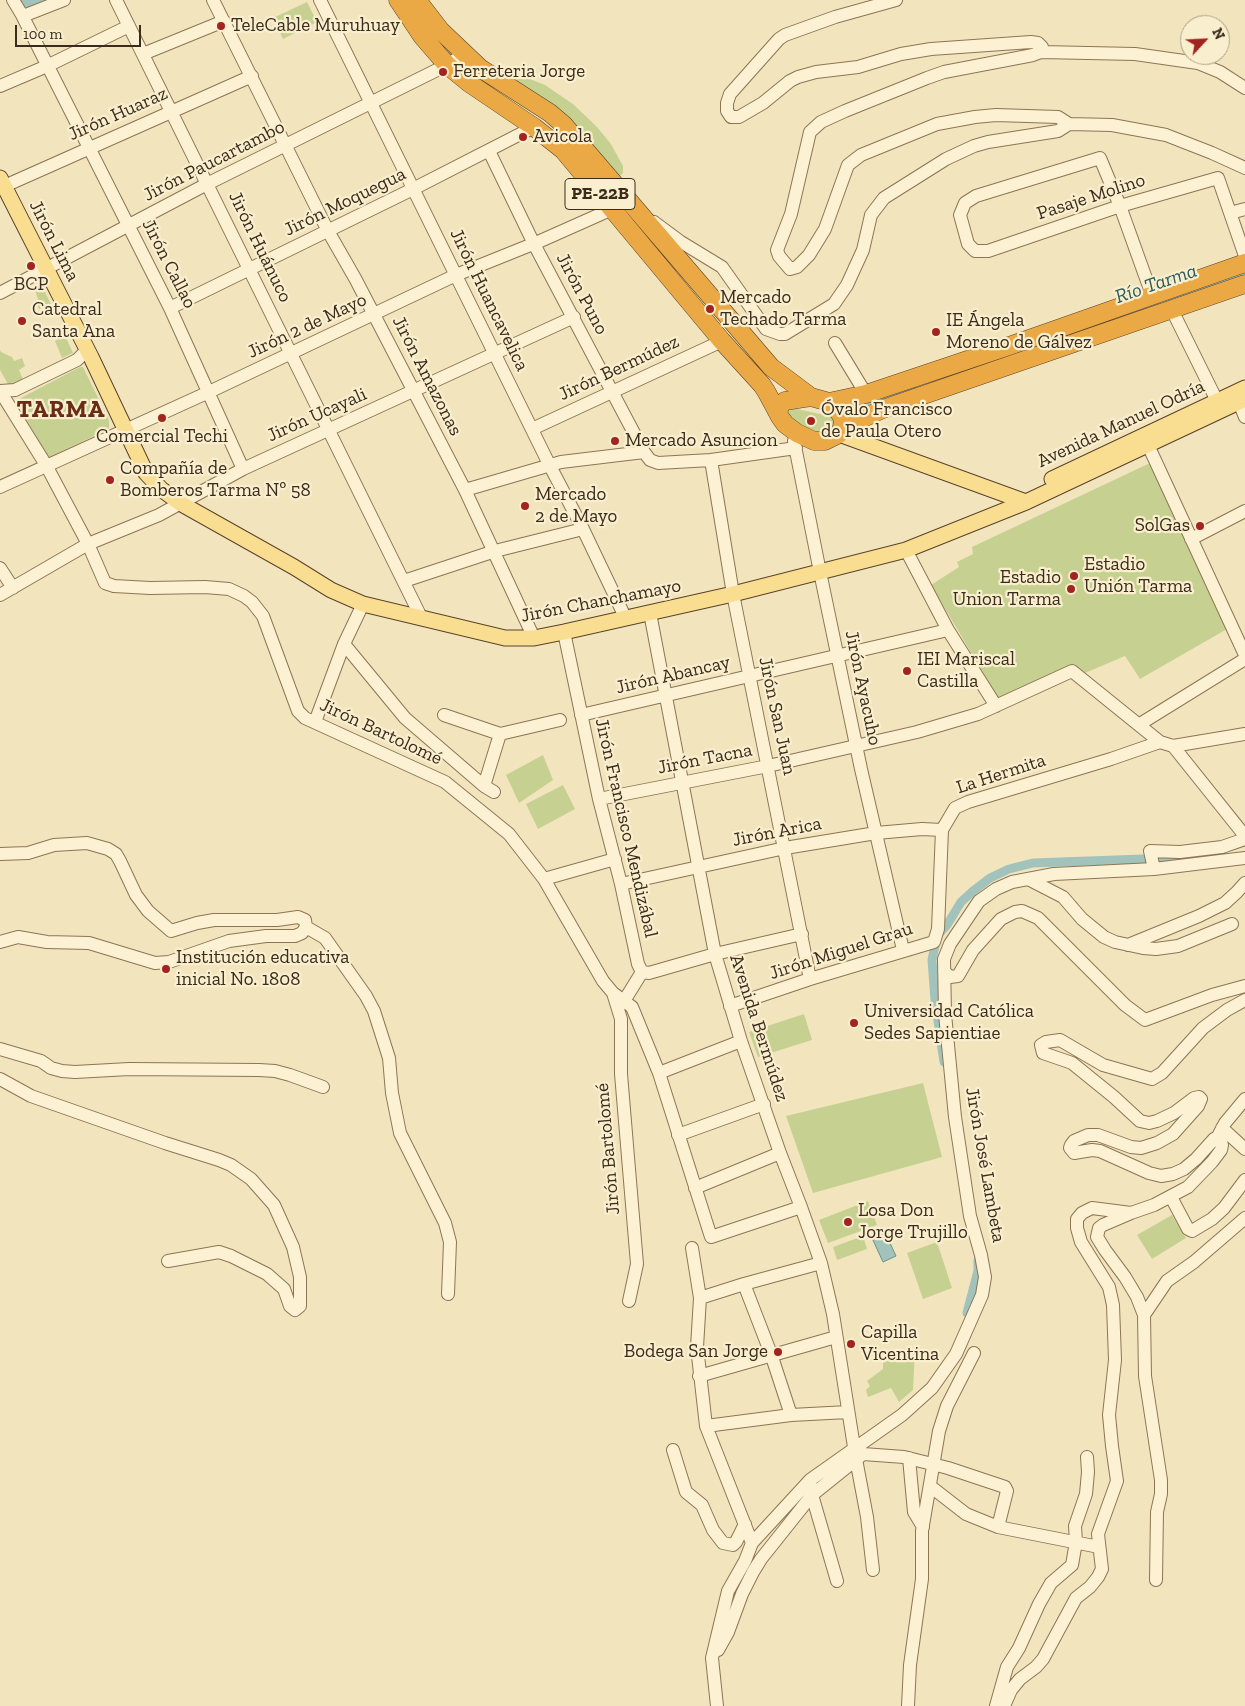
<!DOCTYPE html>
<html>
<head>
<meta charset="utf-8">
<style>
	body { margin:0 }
	#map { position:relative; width:1245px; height:1706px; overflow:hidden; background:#f2e5be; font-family:"Zilla Slab",serif }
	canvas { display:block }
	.north { position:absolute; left:1180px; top:15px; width:50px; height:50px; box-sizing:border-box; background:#f9eece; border:1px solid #ada086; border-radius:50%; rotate:65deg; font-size:14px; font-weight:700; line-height:20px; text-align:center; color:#3a2b1b }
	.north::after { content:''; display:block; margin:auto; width:18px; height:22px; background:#a1241f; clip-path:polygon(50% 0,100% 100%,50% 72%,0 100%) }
	.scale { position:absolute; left:15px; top:25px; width:126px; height:22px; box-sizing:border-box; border:2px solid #3a2b1b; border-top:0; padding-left:6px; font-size:15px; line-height:18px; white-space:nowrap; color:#3a2b1b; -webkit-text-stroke:4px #f9eece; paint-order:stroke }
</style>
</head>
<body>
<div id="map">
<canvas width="1245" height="1706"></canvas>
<div class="north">N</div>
<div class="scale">100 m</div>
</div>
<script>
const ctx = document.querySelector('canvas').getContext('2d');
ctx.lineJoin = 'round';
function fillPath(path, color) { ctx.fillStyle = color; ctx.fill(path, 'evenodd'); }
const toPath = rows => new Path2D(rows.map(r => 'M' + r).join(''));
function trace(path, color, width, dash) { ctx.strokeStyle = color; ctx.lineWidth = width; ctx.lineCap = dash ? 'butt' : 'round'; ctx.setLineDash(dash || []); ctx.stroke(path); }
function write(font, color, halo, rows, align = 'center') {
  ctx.font = font + ' "Zilla Slab",serif'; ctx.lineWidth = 4.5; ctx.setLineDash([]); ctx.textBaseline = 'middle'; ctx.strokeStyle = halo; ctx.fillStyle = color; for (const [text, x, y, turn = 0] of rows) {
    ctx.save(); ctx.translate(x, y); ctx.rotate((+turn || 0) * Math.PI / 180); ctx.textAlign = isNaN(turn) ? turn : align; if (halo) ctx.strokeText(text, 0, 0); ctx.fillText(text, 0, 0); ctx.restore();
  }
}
fillPath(toPath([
	[307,2,317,22,283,39,273,18],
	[517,74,545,85,573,104,597,127,611,144,623,166,623,173,620,176,615,174,514,81,513,78],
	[41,284,54,310,49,313,46,307,39,309,35,301,38,299,34,287],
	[63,331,73,353,62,358,55,341,60,338,58,333],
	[0,350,1,352,12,357,14,361,22,358,25,366,19,370,23,379,9,386,0,370],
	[80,367,83,367,109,420,109,429,49,457,42,452,16,407,17,400],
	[788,407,834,417,837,426,823,434,816,432,785,417],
	[1150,463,1227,629,1140,679,1125,656,1085,673,1073,665,998,698,931,585,959,567,957,562,973,554,972,547],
	[543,755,553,780,519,803,506,775],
	[563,785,575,809,538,829,526,804],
	[804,1014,812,1040,758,1057,749,1032],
	[923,1083,942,1157,813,1193,786,1116],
	[868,1201,877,1225,828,1243,819,1220],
	[1172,1215,1186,1238,1152,1259,1137,1235],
	[863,1236,867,1249,837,1260,833,1247],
	[937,1242,952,1288,923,1299,907,1253],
	[915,1349,913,1390,899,1402,891,1388,868,1397,866,1390,870,1386,867,1381,883,1369,883,1363]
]), '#c6d191');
const water = toPath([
	[885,1232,896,1256,883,1262,872,1238,885,1232]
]);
fillPath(water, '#a2c3bb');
trace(water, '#689289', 1);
trace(toPath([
	[944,1062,935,1000,932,960,937,936,947,925,961,902,973,891,990,878,1009,869,1033,863,1198,857,1214,853],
	[967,1313,978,1271,978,1260]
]), '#a2c3bb', 9);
trace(toPath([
	[23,7,42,0],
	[413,7,445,48,470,71,488,82],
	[1071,335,1245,274],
	[851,406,863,406,910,391]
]), '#a2c3bb', 15);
const minor = toPath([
	[13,0,22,15,170,308,243,469],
	[116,0,422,619],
	[213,0,328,231,356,280,465,490,534,638],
	[320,0,550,466,583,529,625,617],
	[896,0,835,17,785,35,779,39,730,94,727,103,727,111,731,117,739,117,763,103,790,81,798,77,816,72,858,67,901,54,931,49,1031,42,1038,43,1042,47,1041,52],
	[23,16,64,0],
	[143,54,224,21],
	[0,86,47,66,129,26],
	[1245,88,1220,72,1198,63,1135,54,1041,52,1033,55,944,72,927,78,845,111,821,122,810,132,791,214,777,250,779,256,790,269,797,267,809,255,825,229,848,165,861,155,937,124,975,117,996,115,1058,117,1069,124,1112,125,1166,135,1212,153,1245,168],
	[489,151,534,244,644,452],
	[0,188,252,76],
	[1230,213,1245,209],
	[654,222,681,242,722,267,766,329,780,334,785,334,834,304,847,285,863,250,871,215,884,198,946,159,974,146,988,142,1058,131,1069,124],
	[0,293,207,184,447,65,464,54],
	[1152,295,1120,206,1100,158,976,196,965,203,960,215,968,244,975,251,988,251,1120,206,1218,178,1245,256],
	[170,308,413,189,534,127],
	[1172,310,1221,409],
	[835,343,866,394],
	[0,391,46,465,88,544,105,583,114,586,150,588,205,587,229,589,244,596,252,602,263,616,298,711,305,718,445,782,509,834,544,879,603,981,613,993,632,1007,659,1073,711,1237,801,1207],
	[0,391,15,390,77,360,87,350],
	[1236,395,1245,417],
	[532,429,722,341],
	[797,433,794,441,820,572,861,769,903,950],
	[1148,445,1245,655],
	[711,460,733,594,810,979],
	[0,487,209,392,456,275,538,242,619,206],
	[465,490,561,462,644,452,650,460,658,463,711,460,796,448],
	[1191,539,1245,511],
	[906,550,948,630,996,706],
	[0,568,13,588],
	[404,581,495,551,583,529],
	[0,595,88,544,159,515,243,469,574,317],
	[650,613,715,954,741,1041,780,1153,801,1207,821,1263,833,1314,854,1447],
	[564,632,599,799,621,884,638,964,642,972],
	[344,644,405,718,484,786,494,792],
	[444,715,500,734],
	[581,715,948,630],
	[315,722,344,644,363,604],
	[1140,724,1245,659],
	[500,734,560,720],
	[1173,746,1245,734],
	[484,786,500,734],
	[599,799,768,766,917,732,978,714,1072,671,1160,742,1173,746,1245,836],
	[0,854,28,853,54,845,87,843,108,849,116,854,120,861,136,895,148,911,171,931,197,923,214,920,277,920,298,917,305,920,306,927,302,933,295,936,266,936,229,941,169,962,155,963,89,943,47,942,18,937,0,942],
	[1154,869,1150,851,1180,852,1222,847,1245,839],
	[544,879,615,859],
	[1028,879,1063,897,1082,919,1104,937,1115,942,1143,948,1156,949,1178,946,1232,924],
	[621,884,785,848,876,833,922,829,942,830],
	[306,927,325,938,366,996,374,1011,389,1058,392,1093,400,1133,445,1223,450,1242,448,1294],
	[1128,945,1199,916,1225,903,1237,892,1245,883],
	[944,971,950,977,958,976,973,950,1001,919,1015,912,1022,911,1038,918,1125,1005,1145,1020,1212,995,1245,986],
	[642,972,649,973,715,954,802,934],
	[613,993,621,1019,621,1074,637,1264,629,1301],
	[624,1001,642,972],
	[730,1006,810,979,934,942,938,929,942,830,955,808,968,802,1111,759,1160,742],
	[0,1049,41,1061,51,1068,62,1071,75,1072,129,1069,259,1070,275,1071,290,1075,323,1087],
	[659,1073,741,1041],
	[0,1079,31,1096,165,1143,219,1160,231,1165,251,1179,274,1205,293,1247,300,1277,300,1306,295,1310,290,1306,284,1289,267,1274,231,1256,219,1252,168,1261],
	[1222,1128,1245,1149],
	[678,1135,764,1104],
	[1217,1138,1225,1123,1245,1099],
	[695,1188,780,1153],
	[1171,1197,1188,1229,1192,1231,1212,1219,1224,1208,1245,1180],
	[1131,1213,1103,1225,1099,1228,1097,1237,1105,1250,1125,1277,1137,1297,1144,1315,1145,1376,1161,1480,1161,1494,1157,1512,1156,1580],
	[692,1248,700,1298,697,1347,706,1426,752,1543],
	[744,1284,771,1354,791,1415],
	[700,1298,744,1284,821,1263],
	[1144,1315,1167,1281,1194,1262,1245,1218],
	[699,1376,836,1337],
	[706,1426,791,1415,848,1412],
	[854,1447,863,1454,904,1457,948,1468,1005,1487,1007,1491,998,1527],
	[673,1450,686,1492,702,1505,713,1530,723,1543,733,1545,736,1542,745,1524],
	[909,1458,914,1512,923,1527],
	[856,1459,867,1517,873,1570],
	[930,1486,966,1514,998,1527,1099,1547],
	[837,1581,812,1495,863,1454],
	[718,1650,728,1632,742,1594,753,1572,761,1559,812,1495,810,1480],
	[717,1706,712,1658,728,1591,745,1561,752,1543,810,1480,902,1415,932,1388,956,1354,982,1295,985,1277,981,1255,970,1216,955,1117,945,1014,944,959,950,944,979,901,996,889,1012,882,1054,874,1154,869,1245,858],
	[908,1706,910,1665,922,1579,922,1531,939,1431,947,1406,974,1353],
	[996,1706,1007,1667,1019,1648,1039,1604,1051,1583,1072,1565,1076,1542,1075,1526,1086,1494,1088,1472,1087,1457],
	[1004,1706,1011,1690,1020,1679,1036,1667,1043,1659,1076,1598,1090,1587,1098,1577,1102,1569,1098,1534,1117,1481,1112,1446,1109,1415,1115,1360,1113,1305,1109,1287,1081,1242,1077,1228,1077,1219,1082,1213,1092,1208,1131,1213,1154,1205,1188,1187,1212,1162,1221,1150,1222,1145,1221,1141,1217,1138,1214,1139,1196,1159,1184,1169,1173,1174,1161,1176,1149,1173,1100,1151,1092,1150,1074,1153,1070,1148,1071,1145,1074,1141,1088,1135,1098,1135,1131,1147,1141,1148,1157,1143,1173,1134,1198,1106,1201,1099,1199,1097,1194,1098,1174,1113,1157,1121,1149,1123,1140,1121,1114,1097,1072,1063,1043,1053,1041,1045,1046,1042,1060,1040,1103,1065,1152,1079,1162,1073,1203,1028,1227,1010,1245,1000]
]);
const major = toPath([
	[0,178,91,357,146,473,161,489,180,503,294,567,331,590,363,604,505,638,534,638,564,632,733,594,906,550,1026,502,1245,399],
	[839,434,1026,502],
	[1052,479,1245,388]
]);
const highway = toPath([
	[398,0,422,36,447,65,469,83,534,127,563,150,722,341,762,385,766,391,780,417,785,424,797,433,814,441,825,441,839,434,842,428,843,419,839,412,829,402,811,397,785,401,780,406,778,413],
	[417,0,441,31,480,68,550,113,564,125,771,367,811,397],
	[829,402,866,394,1009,346,1245,263],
	[842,428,883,409,1245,284]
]);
trace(minor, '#8c7555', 14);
trace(major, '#59422a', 17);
trace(highway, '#59422a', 19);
trace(minor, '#fcf1d2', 12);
trace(major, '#f9de91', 15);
trace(highway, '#eaa945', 18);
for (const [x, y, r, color] of [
	[221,26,5,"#a1241f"],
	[443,72,5,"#a1241f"],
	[523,137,5,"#a1241f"],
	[31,266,5,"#a1241f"],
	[710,309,5,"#a1241f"],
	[22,321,5,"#a1241f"],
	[936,332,5,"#a1241f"],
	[162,418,5,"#a1241f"],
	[811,421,5,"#a1241f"],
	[615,441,5,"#a1241f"],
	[110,480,5,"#a1241f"],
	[525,506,5,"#a1241f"],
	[1200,526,5,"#a1241f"],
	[1074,576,5,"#a1241f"],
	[1071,589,5,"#a1241f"],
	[907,671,5,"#a1241f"],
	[166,969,5,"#a1241f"],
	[854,1023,5,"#a1241f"],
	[848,1222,5,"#a1241f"],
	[851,1344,5,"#a1241f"],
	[778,1352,5,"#a1241f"]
]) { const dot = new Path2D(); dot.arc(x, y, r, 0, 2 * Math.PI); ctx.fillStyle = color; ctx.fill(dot); trace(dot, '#f9eece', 2); }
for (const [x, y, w] of [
	[600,194,70]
]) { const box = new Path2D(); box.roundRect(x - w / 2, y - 15.5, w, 31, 4); ctx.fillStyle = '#f9eece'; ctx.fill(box); trace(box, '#3a2b1b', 1); }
write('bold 18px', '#3a2b1b', null, [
	["PE-22B",600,194]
]);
write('19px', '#3a2b1b', '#f9eece', [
	["TeleCable Muruhuay",231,26],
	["Ferreteria Jorge",453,72],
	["Avicola",533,137],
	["BCP",31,285,"center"],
	["Mercado",720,298],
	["Techado Tarma",720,320],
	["Catedral",32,310],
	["Santa Ana",32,332],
	["IE Ángela",946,321],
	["Moreno de Gálvez",946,343],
	["Óvalo Francisco",821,410],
	["de Paula Otero",821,432],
	["Comercial Techi",162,437,"center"],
	["Mercado Asuncion",625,441],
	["Compañía de",120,469],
	["Bomberos Tarma Nº 58",120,491],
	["Mercado",535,495],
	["2 de Mayo",535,517],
	["SolGas",1190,526,"right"],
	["Estadio",1084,565],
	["Unión Tarma",1084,587],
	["Estadio",1061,578,"right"],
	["Union Tarma",1061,600,"right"],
	["IEI Mariscal",917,660],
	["Castilla",917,682],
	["Institución educativa",176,958],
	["inicial No. 1808",176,980],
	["Universidad Católica",864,1012],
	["Sedes Sapientiae",864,1034],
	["Losa Don",858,1211],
	["Jorge Trujillo",858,1233],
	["Capilla",861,1333],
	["Vicentina",861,1355],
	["Bodega San Jorge",768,1352,"right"]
], 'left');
write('19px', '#3a2b1b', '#f9eece', [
	["Jirón Huaraz",118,114,-24],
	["Jirón Paucartambo",214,161,-27],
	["Pasaje Molino",1091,197,-18],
	["Jirón Moquegua",345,202,-26],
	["Jirón Lima",54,241,63],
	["Jirón Huánuco",260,247,64],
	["Jirón Callao",169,264,63],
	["Jirón Puno",582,294,62],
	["Jirón Huancavelica",489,300,64],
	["Jirón 2 de Mayo",307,326,-25],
	["Jirón Bermúdez",619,368,-25],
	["Jirón Amazonas",427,376,63],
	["Jirón Ucayali",317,415,-24],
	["Avenida Manuel Odría",1121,424,-25],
	["Jirón Chanchamayo",601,601,-11],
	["Jirón Abancay",673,675,-13],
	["Jirón Ayacuho",863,688,78],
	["Jirón San Juan",777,716,78],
	["Jirón Bartolomé",381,732,25],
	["Jirón Tacna",705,759,-11],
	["La Hermita",1001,774,-18],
	["Jirón Francisco Mendizábal",626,828,77],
	["Jirón Arica",777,832,-11],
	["Jirón Miguel Grau",841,951,-18],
	["Avenida Bermúdez",759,1028,72],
	["Jirón Bartolomé",608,1149,-95],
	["Jirón José Lambeta",985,1165,80]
]);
write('italic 20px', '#295b5a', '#f9eece', [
	["Río Tarma",1156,284,-19]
]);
ctx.letterSpacing = '1px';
write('bold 24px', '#6a2c16', '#f9eece', [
	["TARMA",61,410]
]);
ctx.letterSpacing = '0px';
</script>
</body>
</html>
